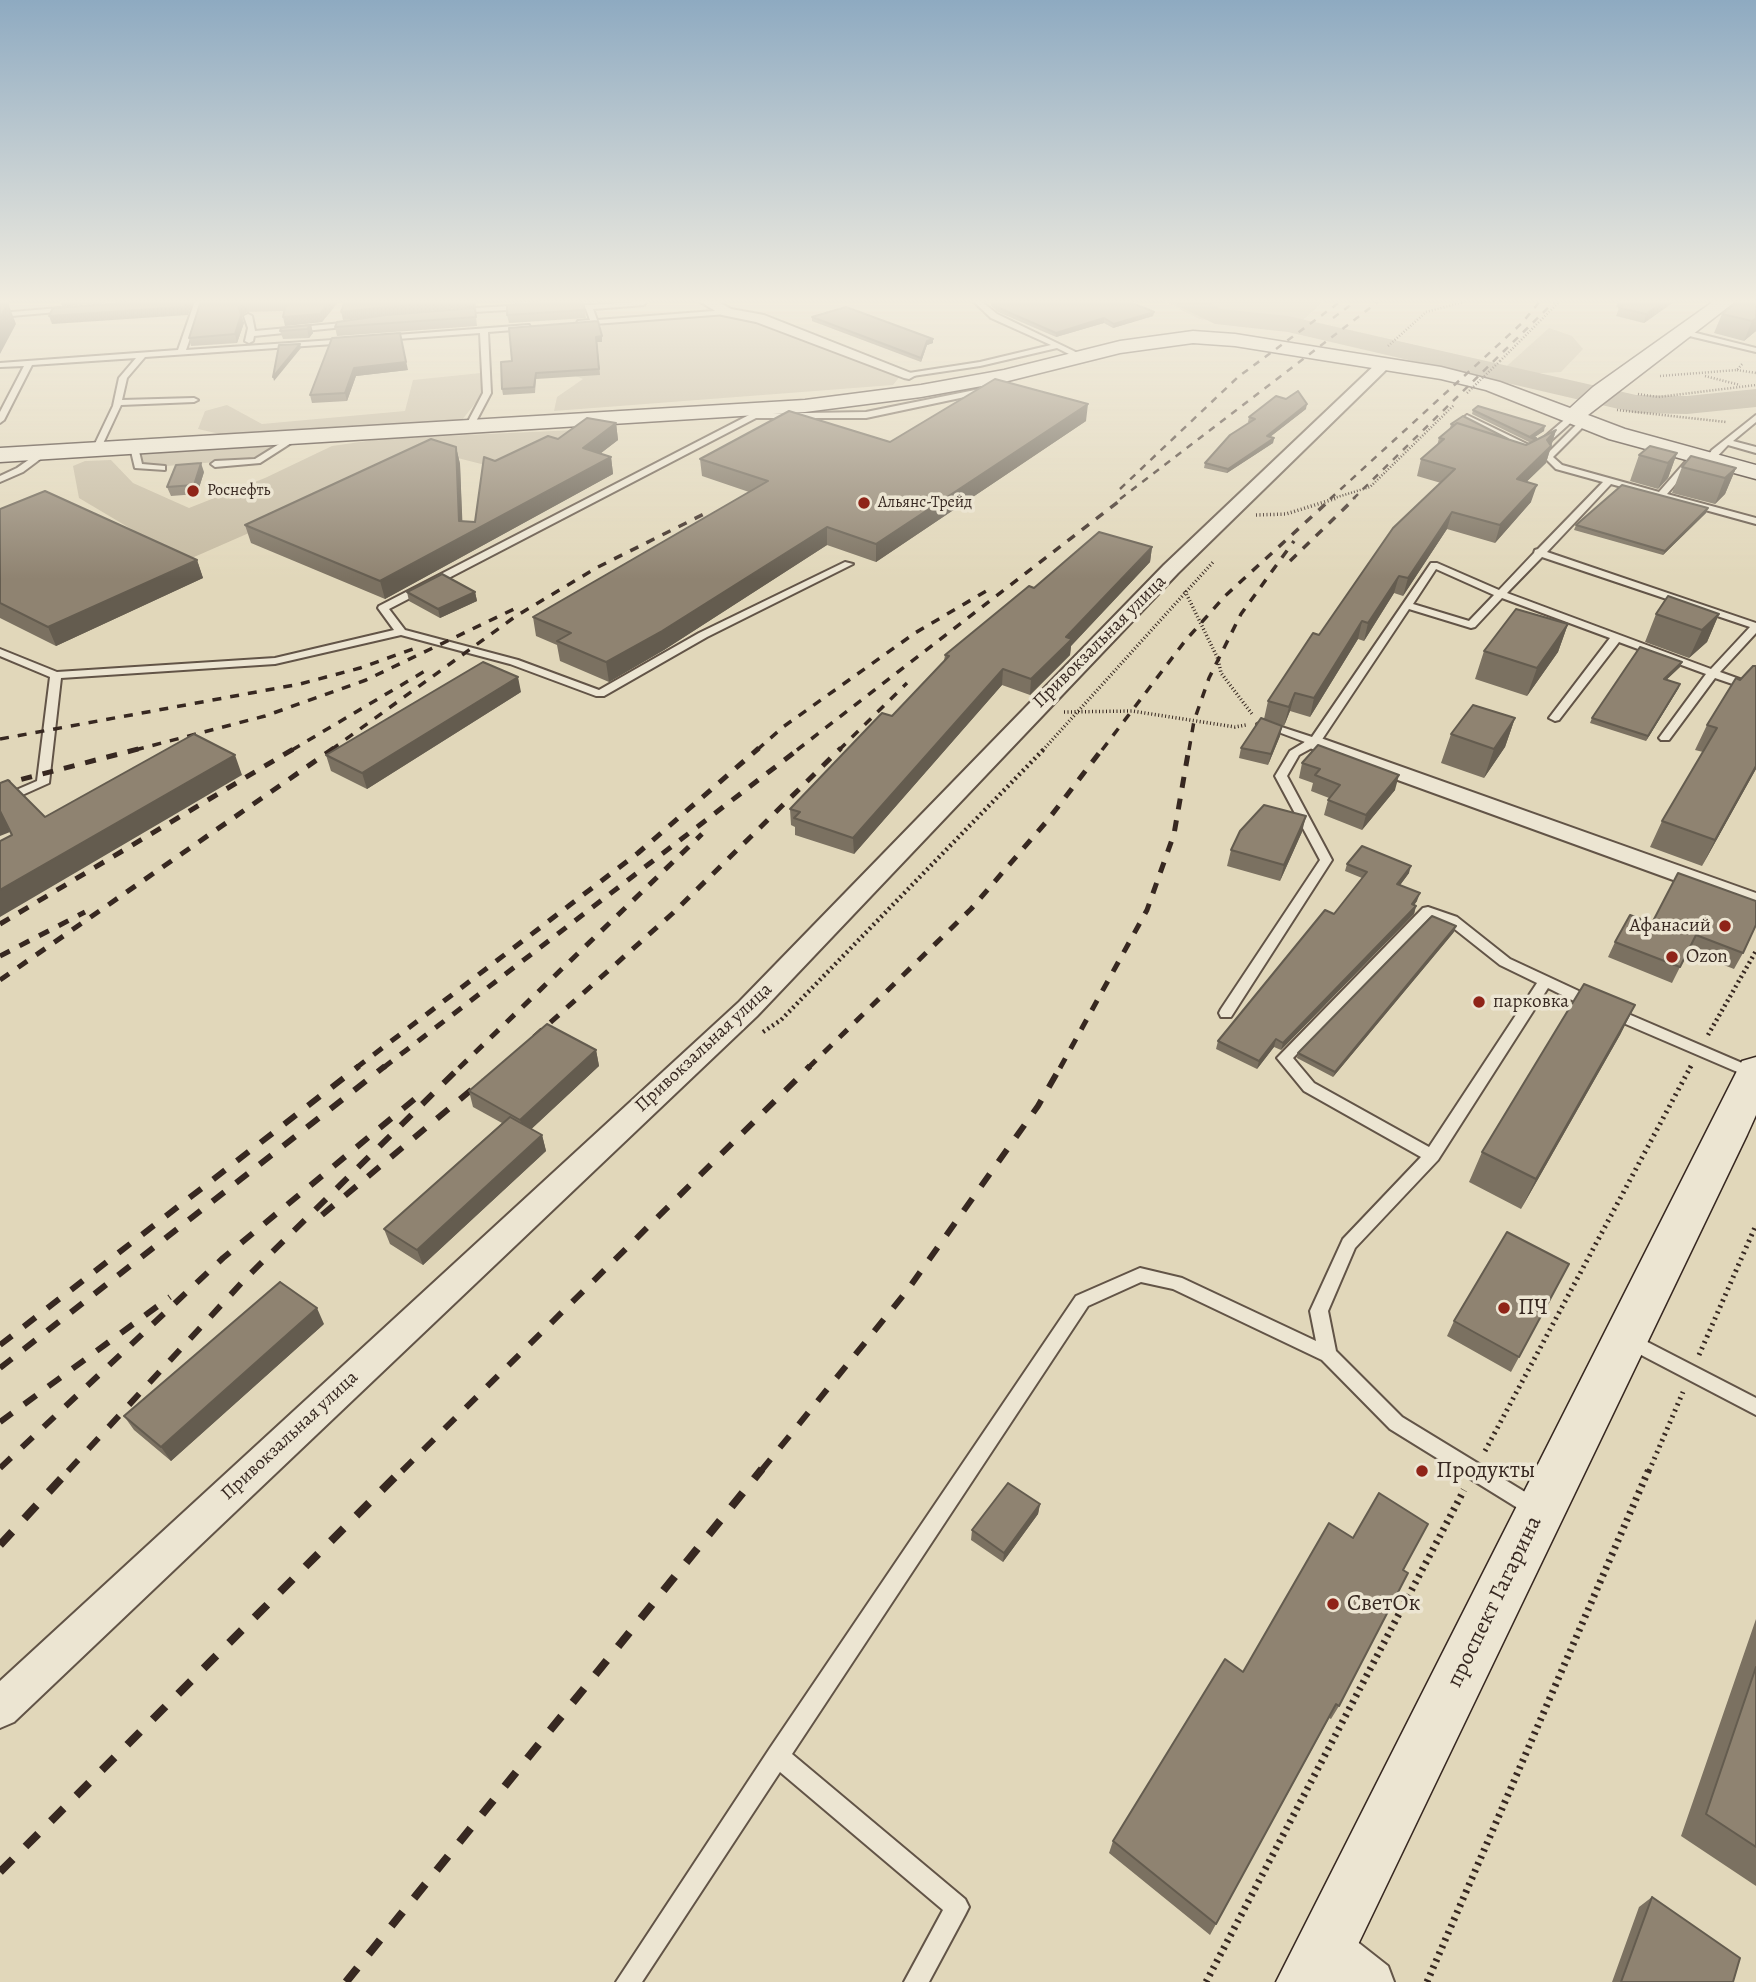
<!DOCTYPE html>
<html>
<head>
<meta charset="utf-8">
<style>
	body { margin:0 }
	canvas { display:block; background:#e1d7ba }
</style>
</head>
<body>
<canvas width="1756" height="1982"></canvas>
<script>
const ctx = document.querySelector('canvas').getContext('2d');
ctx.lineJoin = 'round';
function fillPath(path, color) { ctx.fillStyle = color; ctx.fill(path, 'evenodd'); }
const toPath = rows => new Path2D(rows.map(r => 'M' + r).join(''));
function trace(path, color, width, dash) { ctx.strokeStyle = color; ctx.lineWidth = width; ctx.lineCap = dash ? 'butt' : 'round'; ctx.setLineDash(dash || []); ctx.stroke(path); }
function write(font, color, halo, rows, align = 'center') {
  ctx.font = font + ' Alegreya,serif'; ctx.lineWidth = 7; ctx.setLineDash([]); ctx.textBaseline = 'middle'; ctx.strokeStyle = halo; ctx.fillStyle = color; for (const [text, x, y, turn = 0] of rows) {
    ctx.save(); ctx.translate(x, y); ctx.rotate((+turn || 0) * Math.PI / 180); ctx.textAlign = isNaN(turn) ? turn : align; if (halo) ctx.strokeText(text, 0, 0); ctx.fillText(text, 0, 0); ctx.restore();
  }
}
fillPath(toPath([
	[1164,301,1324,301,1294,328,1199,319],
	[726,315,757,320,901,375,893,385,554,411,557,397,583,379,546,363,580,347,605,323],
	[1549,328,1572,336,1583,349,1561,372,1524,374,1581,386,1566,395,1498,374],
	[481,373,481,396,458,425,220,434,198,429,205,411,227,405,262,424,405,411,413,380],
	[575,430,505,470,434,452,185,561,79,498,73,466,85,461,111,460,133,483,189,508,265,478,332,446,381,439],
	[287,441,254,459,154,467,143,464,140,449]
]), '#c4b9a0');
fillPath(toPath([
	[1175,301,1207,301,1221,309,1288,316,1636,395,1687,396,1756,389,1756,407,1687,414,1636,413,1288,332,1215,324,1178,306,1175,301]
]), '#a79c86');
const lane = toPath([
	[195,301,203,301,186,350,348,339,352,341,348,343,145,357,127,378,122,400,194,398,198,400,194,402,121,405,100,450,96,453,92,450,113,406,119,378,136,358,32,365,4,420,0,423,0,412,24,366,0,367,0,363,178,350,195,301],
	[647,301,644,305,593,309,597,320,727,310,731,312,727,314,581,325,577,323,578,321,590,320,586,309,561,304,565,302,589,305,647,301],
	[973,301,981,301,997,314,1086,357,1079,359,1057,348,980,366,906,377,906,373,909,373,980,362,1051,345,991,318,973,301],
	[527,305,527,309,524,309,457,313,453,311,457,309,527,305],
	[71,307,71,311,68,311,0,317,0,313,71,307],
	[248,314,252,316,255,331,354,322,358,324,354,326,254,336,253,341,249,343,245,341,248,328,244,316,248,314],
	[529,325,530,327,526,329,488,332,491,393,472,429,468,432,464,429,483,393,480,333,383,340,379,338,383,336,529,325],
	[1684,330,1756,348,1756,352,1681,334,1680,332,1684,330],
	[990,387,994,389,993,391,866,418,756,418,389,609,405,630,518,660,599,690,699,633,845,562,853,564,707,637,604,696,596,696,510,664,401,635,275,664,61,678,49,783,0,805,0,797,37,781,50,677,0,656,0,649,57,672,275,658,394,630,378,608,379,606,751,414,866,412,990,387],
	[1467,415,1531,446,1532,448,1525,450,1464,420,1463,418,1467,415],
	[1570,415,1577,417,1547,444,1541,444,1541,440,1570,415],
	[1756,415,1756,422,1733,441,1756,447,1756,453,1728,445,1712,462,1706,462,1705,460,1712,450,1756,415],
	[1582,419,1589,421,1553,457,1562,465,1659,492,1687,460,1693,460,1693,464,1667,494,1756,518,1756,524,1611,484,1547,552,1756,623,1756,633,1720,672,1756,685,1756,692,1715,678,1669,740,1661,740,1659,738,1706,674,1619,642,1559,720,1555,721,1549,718,1610,638,1502,598,1475,627,1471,628,1409,609,1319,744,1299,755,1287,776,1332,860,1231,1017,1221,1017,1219,1013,1221,1009,1320,860,1275,776,1290,751,1305,742,1257,724,1263,721,1312,737,1431,563,1437,563,1499,590,1534,553,1535,550,1538,549,1603,482,1556,469,1544,457,1582,419],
	[1542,557,1750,627,1711,669,1507,593,1542,557],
	[1436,569,1494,595,1469,621,1413,604,1436,569],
	[292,436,299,438,260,463,215,467,211,464,215,461,255,459,292,436],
	[134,444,138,447,142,464,165,466,165,470,135,468,130,447,134,444],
	[44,449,48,452,47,454,23,472,0,482,0,476,17,468,44,449],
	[1428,907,1457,917,1510,959,1598,1000,1600,1004,1593,1009,1588,1008,1548,988,1438,1160,1355,1248,1328,1311,1336,1351,1402,1417,1543,1503,1546,1509,1543,1515,1536,1518,1529,1515,1390,1429,1322,1360,1173,1289,1141,1282,1088,1306,792,1754,965,1899,969,1907,965,1915,929,1982,904,1982,943,1910,780,1772,642,1982,616,1982,770,1748,1076,1296,1140,1268,1182,1278,1316,1341,1310,1311,1343,1239,1421,1157,1304,1091,1277,1058,1423,908,1428,907],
	[1430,917,1447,923,1500,965,1537,983,1429,1147,1314,1083,1293,1058,1430,917],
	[1612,1007,1756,1069,1756,1080,1607,1016,1605,1012,1612,1007],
	[1630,1333,1756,1398,1756,1415,1624,1346,1621,1341,1624,1336,1630,1333]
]);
const street = toPath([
	[699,301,717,301,731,309,764,315,916,375,909,379,904,378,756,322,722,315,699,301],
	[1384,360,1391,364,1389,367,1178,573,757,1016,14,1722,0,1728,0,1681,739,1002,1164,565,1379,361,1384,360],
	[1315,736,1756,893,1756,910,1307,747,1304,742,1315,736],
	[1326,1922,1341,1929,1388,1966,1394,1982,1337,1982,1311,1959,1304,1944,1311,1929,1326,1922]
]);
const secondary = toPath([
	[1714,301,1736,301,1588,415,1625,429,1756,465,1756,479,1609,439,1486,390,1441,379,1235,346,1193,343,1120,353,1004,382,921,397,805,412,0,462,0,448,805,400,921,385,1004,370,1120,341,1193,331,1235,334,1441,367,1500,382,1570,408,1593,387,1714,301],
	[1756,1057,1756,1115,1747,1135,1340,1982,1276,1982,1737,1071,1742,1061,1756,1057]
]);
trace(lane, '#625447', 4);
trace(street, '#625447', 4);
trace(secondary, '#372821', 3);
trace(toPath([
	[1388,346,1426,312,1467,301],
	[1500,361,1560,301],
	[1737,370,1756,373],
	[1660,376,1737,370,1743,363],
	[1705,376,1740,385],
	[1638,394,1658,397,1756,385],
	[1617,410,1726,422],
	[1331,499,1370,487,1454,405]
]), '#372821', 2.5, [1, 2]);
trace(toPath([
	[1256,515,1286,514,1337,498],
	[1185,591,1218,659,1221,673,1252,714],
	[1064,712,1132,711,1235,727,1246,725],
	[1043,750,1214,561]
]), '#372821', 3.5, [1, 2.5]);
trace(toPath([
	[763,1032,781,1020,1045,748],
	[1708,1035,1756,951],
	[1690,1068,1692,1064]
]), '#372821', 4.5, [2, 3.5]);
trace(toPath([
	[1699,1355,1756,1225],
	[1485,1451,1691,1066],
	[1649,1471,1683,1392]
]), '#372821', 5, [2, 4.5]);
trace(toPath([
	[1206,1982,1464,1490],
	[1427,1982,1649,1469]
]), '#372821', 7, [2.5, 5]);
fillPath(lane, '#ece5d2');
fillPath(street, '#ece5d2');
fillPath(secondary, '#ece5d2');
trace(toPath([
	[1333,318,1356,301],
	[1120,489,1238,377,1341,301],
	[1120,499,1379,301],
	[1330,499,1522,323,1540,301],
	[1353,499,1555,301]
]), '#372821', 2.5, [7, 7]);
trace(toPath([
	[1290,561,1355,498],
	[0,739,300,684,360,668,413,649],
	[135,750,265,716,366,680,514,609],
	[292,750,430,668],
	[331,750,516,616,598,567,704,514],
	[757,750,783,727,915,633,993,587],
	[797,750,1123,498],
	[839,750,907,683],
	[1102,750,1185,641,1225,596,1332,498],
	[1189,750,1194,721,1209,678,1241,614,1294,541]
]), '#372821', 3.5, [9, 9]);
trace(toPath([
	[0,785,142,748],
	[0,924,295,748],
	[0,956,85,912],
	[0,980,334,748],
	[534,1037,673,913,841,748],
	[356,1068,638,853,759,748],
	[383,1068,800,748],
	[459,1068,702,834],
	[808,1068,971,909,1047,821,1103,748],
	[1060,1068,1147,910,1174,834,1189,748]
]), '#372821', 5, [11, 11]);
trace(toPath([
	[322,1215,483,1080],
	[0,1345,359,1066],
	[0,1368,385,1066],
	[0,1422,170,1297],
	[0,1468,223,1258,417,1097],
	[68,1471,247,1277,461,1066],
	[402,1471,810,1066],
	[761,1471,906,1292,1038,1106,1061,1066]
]), '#372821', 6, [15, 15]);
trace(toPath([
	[0,1545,70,1469],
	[0,1872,403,1469],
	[346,1982,762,1469]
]), '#372821', 8, [18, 18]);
trace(toPath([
	[1467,393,1500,361]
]), '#372821', 2.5, [1, 2]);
fillPath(toPath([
	[201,301,339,301,322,322,285,326,284,311,247,312,242,315,244,323,237,343,191,346,189,338],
	[988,301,1128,301,1154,312,1153,316,1113,328,1104,323,1056,337,998,312,991,306,991,303],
	[1618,301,1675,301,1644,323,1616,316,1619,308,1616,307],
	[1756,301,1756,331,1744,341,1714,333,1722,314],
	[476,306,433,311,475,308,477,326,337,336,335,327,360,319,343,320],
	[585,310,586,318,509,323,507,315],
	[812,317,933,343,927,345,921,362,812,321],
	[311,325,313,333,309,338,283,339,280,331],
	[602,336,602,342,597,342,600,375,536,379,535,393,503,395,502,389,512,361],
	[332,338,408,370,356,376,347,401,312,403,310,395],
	[1306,409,1270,437,1274,438,1273,443,1227,473,1204,468,1205,463,1250,422,1248,422,1249,417],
	[1473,410,1544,431,1534,437,1535,441,1556,430,1546,463,1526,482,1531,502,1495,543,1447,529,1403,596,1394,593,1364,641,1358,639,1310,717,1290,711,1284,726,1264,719,1268,701,1319,635,1441,483,1417,476,1421,459,1437,446,1439,438,1450,428,1451,424,1526,445,1531,443,1472,414],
	[1086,421,876,562,827,545,664,650,609,682,560,661,557,645,536,636,533,617,749,492,702,476,700,459,890,442],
	[616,423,618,440,600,454,611,457,613,474,385,599,251,543,245,525,456,447,460,464,462,521,475,522,558,439],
	[1677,453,1668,478,1658,489,1630,481,1639,455],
	[1682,467,1736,468,1725,494,1715,504,1672,493],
	[204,472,197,494,171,496,167,487],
	[0,509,197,560,203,578,56,646,0,618],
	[1706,513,1663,555,1574,530,1576,525],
	[1152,547,1150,562,1071,646,1070,655,1030,695,1002,685,854,854,795,835,795,827,791,825,790,809,892,716,944,661,945,655,1034,588],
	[407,592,475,592,477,601,440,618,409,601],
	[1656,614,1719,614,1707,642,1689,658,1645,642],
	[1568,624,1558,652,1527,696,1475,679,1484,651],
	[1682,662,1680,667,1666,680,1680,684,1678,689,1646,741,1590,723,1592,718],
	[1756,666,1756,769,1702,866,1650,847,1662,821,1703,752,1695,750,1707,725,1740,680],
	[521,692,367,789,331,771,326,755],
	[1515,718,1505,747,1484,778,1441,763,1451,734],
	[1282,726,1280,736,1268,765,1239,758,1241,748],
	[1302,763,1395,790,1362,830,1324,815,1328,800,1329,798,1311,791,1313,783,1299,778],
	[1302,832,1280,881,1227,866,1231,850],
	[1347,864,1409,873,1400,885,1417,901,1414,905,1416,906,1414,914,1281,1050,1274,1047,1257,1069,1216,1049,1218,1041,1334,914,1362,878,1345,871],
	[1678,873,1743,953,1734,969,1688,951,1672,983,1608,957,1615,942,1652,923],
	[1454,932,1333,1077,1297,1058,1298,1053],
	[1635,1005,1620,1035,1521,1209,1469,1182,1482,1152],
	[596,1050,599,1066,531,1129,542,1135,546,1151,423,1265,390,1244,384,1229,502,1123,473,1107,469,1091],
	[1569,1264,1511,1372,1447,1336,1454,1321],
	[324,1324,171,1461,134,1430,124,1416],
	[1040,1504,1038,1514,1003,1562,971,1540,972,1530],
	[1403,1570,1339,1706,1331,1719,1329,1718,1210,1935,1109,1853,1113,1841,1243,1672],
	[1756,1619,1756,1886,1681,1836],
	[1652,1897,1733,1982,1612,1982,1639,1907]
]), '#7b7161');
fillPath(toPath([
	[60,301,127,301,62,306],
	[187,301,193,301,188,315,52,324,49,316],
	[330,301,339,301,322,322,285,326,283,317],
	[447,301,476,301,476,306,343,320,341,312],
	[1666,301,1675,301,1644,323,1646,314],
	[8,303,16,324,0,354,0,318],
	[245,304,247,312,242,315,239,307],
	[1154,312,1153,316,1113,328,1114,324],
	[241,315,244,323,237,343,235,334],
	[1104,318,1104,323,1056,337,1056,333],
	[1756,318,1756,331,1744,341,1752,321],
	[311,325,313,333,309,338,307,329],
	[400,333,408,370,356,376,347,401,345,393,354,368],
	[602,336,602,342,597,342,600,375,596,337],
	[933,339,933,343,927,345,921,362,921,358,927,341],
	[300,344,301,348,274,381,273,377],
	[1088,404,1086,421,876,562,876,544],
	[1307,404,1306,409,1266,440,1267,436],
	[616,423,618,440,585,465,583,448],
	[1545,426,1544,431,1532,439,1531,436],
	[1556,430,1546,463,1512,496,1517,479],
	[1274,438,1273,443,1227,473,1228,469],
	[456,447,460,464,463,536,611,457,613,474,385,599,380,581,459,521],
	[1677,453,1668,478,1658,489,1668,463],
	[201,463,204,472,197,494,194,485],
	[1736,468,1725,494,1715,504,1725,478],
	[1537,485,1531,502,1495,543,1500,525],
	[1708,508,1706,513,1663,555,1665,551],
	[1452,512,1447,529,1403,596,1408,578],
	[827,527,827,545,664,650,609,682,606,662],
	[1152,547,1150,562,1071,646,1070,655,1030,695,1031,679,1066,637],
	[197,560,203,578,56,646,48,627],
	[1399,576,1394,593,1364,641,1368,623],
	[475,592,477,601,440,618,438,609],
	[1719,614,1707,642,1689,658,1702,630],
	[1362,621,1358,639,1310,717,1314,698],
	[1568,624,1558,652,1527,696,1537,668],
	[1682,662,1680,667,1662,684,1664,679],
	[1003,669,1002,685,854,854,853,838],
	[518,677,521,692,367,789,362,773],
	[1680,684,1678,689,1646,741,1648,736],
	[1295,693,1290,711,1284,726,1289,707],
	[1515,718,1505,747,1484,778,1494,749],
	[1282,726,1280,736,1268,765,1271,754],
	[235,755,242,775,0,917,0,890],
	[1756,766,1756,769,1702,866,1715,840],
	[1399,775,1395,790,1362,830,1366,815],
	[0,811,10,832,0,836],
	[1306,816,1302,832,1280,881,1284,865],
	[1411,866,1409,873,1395,892,1397,884],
	[1420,893,1417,901,1409,912,1412,904],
	[1416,906,1414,914,1281,1050,1283,1043],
	[1456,926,1454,932,1333,1077,1335,1072],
	[1635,1005,1620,1035,1521,1209,1536,1179],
	[1276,1039,1274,1047,1257,1069,1259,1061],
	[596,1050,599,1066,524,1136,520,1120],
	[542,1135,546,1151,423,1265,417,1250],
	[317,1308,324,1324,171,1461,161,1447],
	[1040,1504,1038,1514,1003,1562,1004,1553]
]), '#645c4f');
const building = toPath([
	[0,301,5,301,8,303,0,318,0,301],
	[149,301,187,301,185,307,49,316,53,308,149,301],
	[201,301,330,301,320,314,283,317,286,303,245,304,239,307,241,315,235,334,189,338,201,301],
	[345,301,447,301,341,312,345,301],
	[559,301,583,303,585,310,507,315,507,305,559,301],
	[994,301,1128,301,1154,312,1114,324,1104,318,1056,333,999,308,991,302,994,301],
	[1628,301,1666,301,1646,314,1619,308,1628,301],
	[1738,301,1756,301,1756,318,1752,321,1722,314,1738,301],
	[846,307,933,339,927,341,921,358,812,317,846,307],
	[475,308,476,317,335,327,337,322,386,315,475,308],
	[598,321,602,336,596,337,599,369,536,373,534,387,502,389,501,362,512,361,509,328,598,321],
	[311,325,307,329,280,331,281,328,311,325],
	[400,333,406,362,354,368,345,393,310,395,332,338,400,333],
	[300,344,273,377,279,345,300,344],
	[995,379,1088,404,876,544,827,527,662,631,606,662,557,641,571,633,533,617,768,481,700,459,789,411,890,442,995,379],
	[1298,391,1307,404,1267,436,1274,438,1228,469,1205,463,1230,435,1255,419,1249,417,1276,396,1286,399,1298,391],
	[1478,406,1545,426,1531,436,1536,438,1534,439,1473,410,1478,406],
	[1463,416,1508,439,1457,423,1454,425,1451,424,1463,416],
	[587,418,616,423,583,448,611,457,380,581,245,525,431,439,456,447,459,521,475,522,484,457,495,461,548,436,558,439,587,418],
	[1457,423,1526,445,1556,430,1547,440,1551,446,1517,479,1537,485,1500,525,1452,512,1408,578,1399,576,1368,623,1362,621,1314,698,1295,693,1289,707,1268,701,1313,633,1319,635,1393,528,1455,469,1421,459,1444,439,1439,438,1457,423],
	[1650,446,1677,453,1668,463,1639,455,1650,446],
	[1691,456,1736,468,1725,478,1682,467,1691,456],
	[201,463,194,485,167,487,176,465,201,463],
	[1622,485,1708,508,1665,551,1576,525,1622,485],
	[45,491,197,560,48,627,0,603,0,509,45,491],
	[1099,532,1152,547,1066,637,1072,639,1031,679,1003,669,853,838,794,818,800,812,790,809,882,713,892,716,949,656,945,655,1029,586,1034,588,1099,532],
	[442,574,475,592,438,609,407,592,442,574],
	[1668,596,1719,614,1702,630,1656,614,1668,596],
	[1516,609,1568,624,1537,668,1484,651,1516,609],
	[1640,647,1682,662,1664,679,1680,684,1648,736,1592,718,1640,647],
	[483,662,518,677,362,773,326,755,483,662],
	[1753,666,1756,666,1756,766,1715,840,1662,821,1717,728,1707,725,1736,678,1740,680,1753,666],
	[1473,705,1515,718,1494,749,1451,734,1473,705],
	[1261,718,1282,726,1271,754,1241,748,1261,718],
	[194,734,235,755,0,890,0,841,12,835,0,811,0,783,8,780,45,817,194,734],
	[1318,745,1399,775,1366,815,1328,800,1340,785,1315,775,1320,769,1302,763,1318,745],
	[1264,805,1306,816,1284,865,1231,850,1240,831,1264,805],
	[1362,846,1411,866,1397,884,1420,893,1412,904,1416,906,1283,1043,1276,1039,1259,1061,1218,1041,1325,910,1334,914,1367,872,1347,864,1362,846],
	[1678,873,1756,901,1756,925,1743,953,1696,935,1680,967,1615,942,1630,915,1652,923,1678,873],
	[1432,916,1456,926,1335,1072,1298,1053,1432,916],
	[1584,984,1635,1005,1536,1179,1482,1152,1584,984],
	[547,1024,596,1050,520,1120,469,1091,547,1024],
	[510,1117,542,1135,417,1250,384,1229,510,1117],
	[1507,1232,1569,1264,1519,1357,1454,1321,1507,1232],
	[280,1282,317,1308,161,1447,124,1416,280,1282],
	[1008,1483,1040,1504,1004,1553,972,1530,1008,1483],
	[1379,1493,1428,1524,1403,1570,1408,1573,1339,1706,1336,1704,1216,1924,1113,1841,1225,1659,1243,1672,1329,1523,1353,1538,1379,1493],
	[1756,1667,1756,1847,1706,1814,1756,1667],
	[1652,1897,1740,1958,1733,1982,1621,1982,1652,1897]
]);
fillPath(building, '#8f8371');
trace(building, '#645c4f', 2);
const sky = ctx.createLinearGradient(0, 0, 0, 579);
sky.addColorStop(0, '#8eaac1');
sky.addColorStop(0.52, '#f2ede0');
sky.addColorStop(1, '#f2ede000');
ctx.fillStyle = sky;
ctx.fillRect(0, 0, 1756, 579);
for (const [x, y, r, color] of [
	[193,491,7,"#8f2418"],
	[864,503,7,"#8f2418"],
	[1725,926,7,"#8f2418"],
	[1672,957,7,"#8f2418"],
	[1479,1002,7,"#8f2418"],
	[1504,1308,7,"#8f2418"],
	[1422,1471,7,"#8f2418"],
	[1333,1604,7,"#8f2418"]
]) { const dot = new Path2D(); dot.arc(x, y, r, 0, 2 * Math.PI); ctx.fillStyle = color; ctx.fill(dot); trace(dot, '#ece5d2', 2.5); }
write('16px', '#372821', '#ece5d2', [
	["Роснефть",207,491],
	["Альянс-Трейд",878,503]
], 'left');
write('19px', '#372821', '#ece5d2', [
	["Привокзальная улица",1100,642,-45],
	["Привокзальная улица",704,1048,-43],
	["Привокзальная улица",290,1436,-43]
]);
write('19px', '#372821', '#ece5d2', [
	["Афанасий",1711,926,"right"],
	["Ozon",1686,957],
	["парковка",1493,1002]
], 'left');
write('23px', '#372821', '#ece5d2', [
	["ПЧ",1518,1308],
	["Продукты",1436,1471],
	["СветОк",1347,1604]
], 'left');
write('23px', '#372821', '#ece5d2', [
	["проспект Гагарина",1495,1602,-64]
]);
</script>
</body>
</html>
